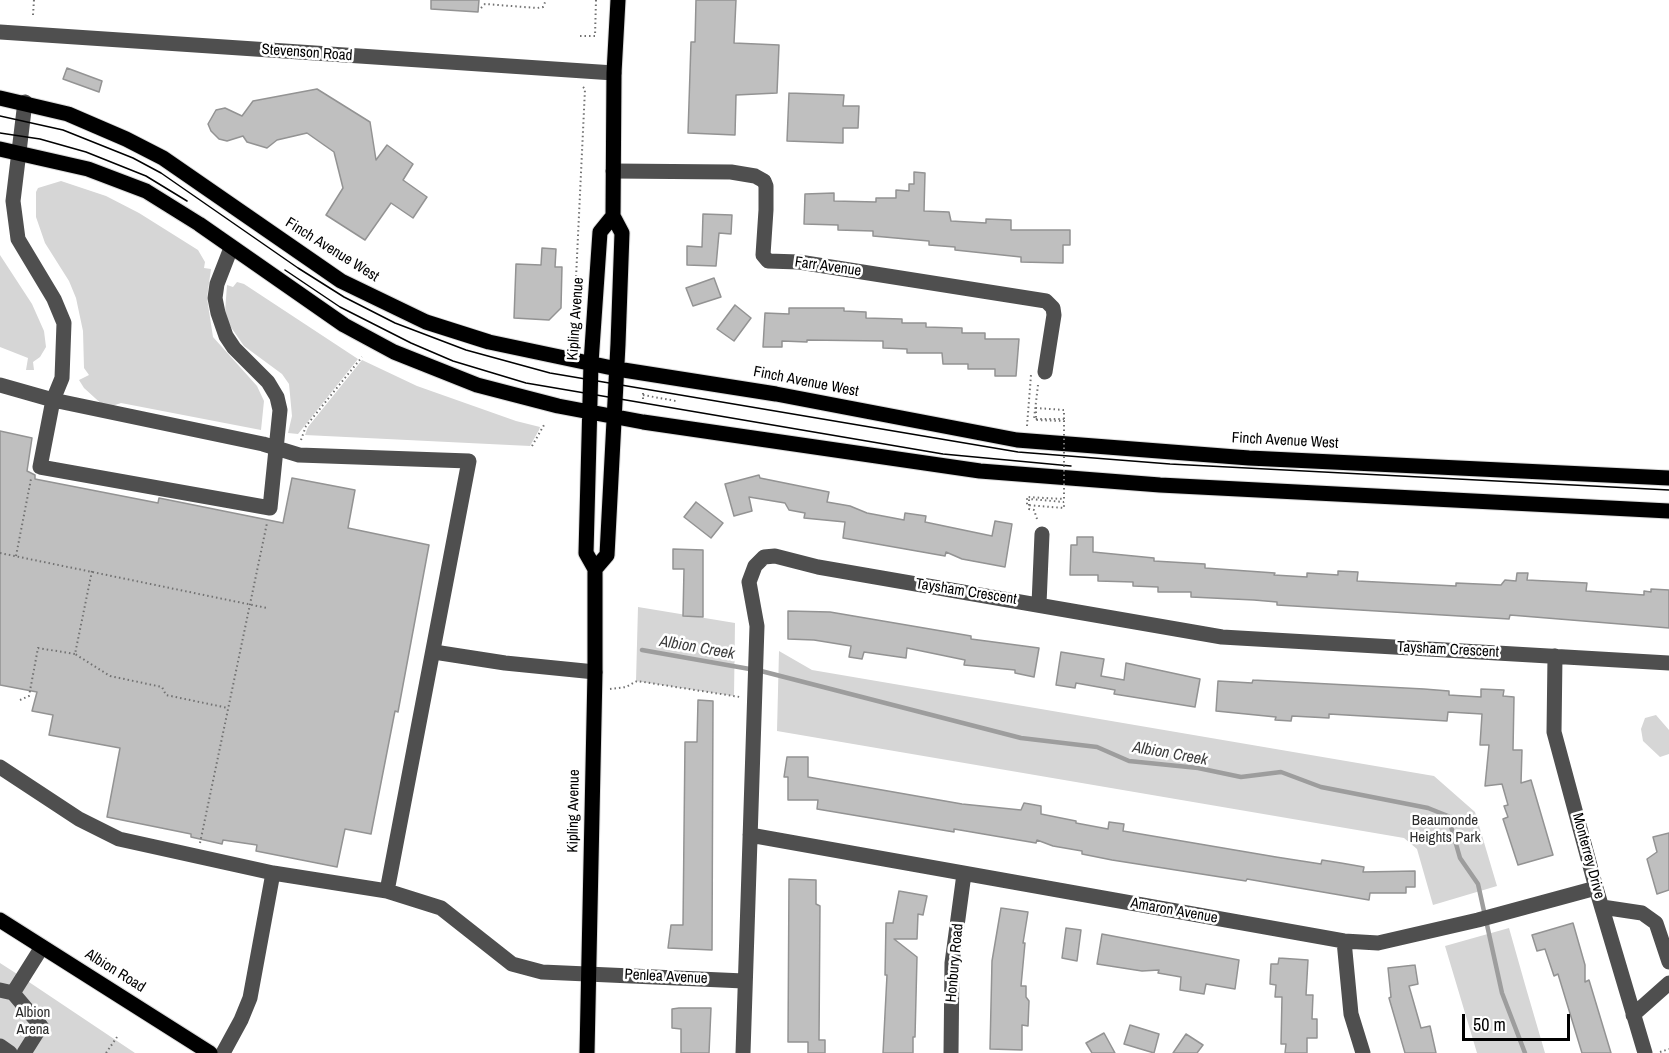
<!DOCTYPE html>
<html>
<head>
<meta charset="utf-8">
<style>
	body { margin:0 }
	#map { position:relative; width:1669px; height:1053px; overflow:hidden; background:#fff; font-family:"Archivo Narrow",sans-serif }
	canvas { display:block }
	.scale { position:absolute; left:1462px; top:1014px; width:108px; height:27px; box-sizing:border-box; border:3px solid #000; border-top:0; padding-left:8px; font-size:18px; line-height:21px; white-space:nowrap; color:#000; -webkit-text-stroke:4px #fff; paint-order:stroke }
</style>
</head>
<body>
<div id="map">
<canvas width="1669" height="1053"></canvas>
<div class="scale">50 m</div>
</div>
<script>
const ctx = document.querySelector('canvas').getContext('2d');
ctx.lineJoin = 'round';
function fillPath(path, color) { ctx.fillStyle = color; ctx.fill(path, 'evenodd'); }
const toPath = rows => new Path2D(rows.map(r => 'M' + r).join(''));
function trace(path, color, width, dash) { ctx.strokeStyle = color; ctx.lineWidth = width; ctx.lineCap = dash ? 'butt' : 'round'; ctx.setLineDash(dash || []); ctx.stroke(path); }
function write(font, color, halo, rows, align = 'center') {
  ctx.font = font + ' "Archivo Narrow",sans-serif'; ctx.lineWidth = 5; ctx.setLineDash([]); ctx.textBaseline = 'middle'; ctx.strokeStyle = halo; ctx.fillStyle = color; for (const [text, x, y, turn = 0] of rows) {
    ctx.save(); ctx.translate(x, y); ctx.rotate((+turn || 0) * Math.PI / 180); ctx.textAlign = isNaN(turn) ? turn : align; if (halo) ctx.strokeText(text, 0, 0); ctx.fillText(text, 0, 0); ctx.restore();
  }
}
fillPath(toPath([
	[61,181,106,196,139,213,198,250,205,262,204,268,211,269,207,298,213,337,257,386,264,401,261,430,121,403,106,408,84,388,79,380,89,375,84,368,83,331,76,298,69,281,45,243,36,217,36,192,38,188],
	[0,255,32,304,44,331,46,347,40,357,33,362,34,370,26,370,28,358,0,347],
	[237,282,244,284,358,359,298,434,288,433,292,416,289,384,282,374,244,346,228,323,225,312,227,285,233,287],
	[362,360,417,386,516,421,540,427,539,430,530,446,305,435,308,427],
	[638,607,735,623,734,696,636,681],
	[779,651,812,670,1434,776,1475,812,1497,886,1433,905,1417,849,1404,838,777,731],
	[1656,715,1669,730,1669,754,1660,757,1643,741,1641,729,1645,718],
	[1509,928,1526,988,1545,1053,1477,1053,1445,946],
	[0,963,14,972,135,1053,0,1053]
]), '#d6d6d6');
trace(toPath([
	[642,650,761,671,1021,738,1097,747,1129,761,1198,768,1241,777,1281,772,1321,787,1428,808,1448,816,1460,858,1478,884,1502,993,1525,1053]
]), '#9d9d9d', 4.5);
const building = toPath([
	[431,0,479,0,478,12,431,9,431,0],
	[696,0,736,0,734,43,779,45,777,93,736,95,735,135,688,133,691,42,695,42,696,0],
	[67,68,102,81,99,92,63,79,67,68],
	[317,89,370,122,376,160,387,145,413,164,403,180,427,197,413,218,391,203,365,240,326,215,343,188,334,152,307,133,277,140,267,148,247,142,243,136,227,141,219,139,211,131,208,124,216,110,225,108,242,116,253,101,317,89],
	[789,93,844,95,843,106,859,106,858,128,843,128,843,143,787,141,789,93],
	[914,172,925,173,924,211,949,212,951,221,986,223,986,219,1011,220,1011,230,1070,230,1070,245,1063,245,1063,263,1021,262,1021,257,955,250,955,247,929,245,929,241,873,236,873,231,838,230,838,225,804,224,805,194,834,193,834,201,876,202,876,198,896,198,896,190,909,191,909,184,914,184,914,172],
	[703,214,732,215,731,234,719,233,716,266,687,265,687,246,702,247,703,214],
	[542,248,556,249,555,267,562,267,561,308,549,320,514,318,516,264,541,265,542,248],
	[714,278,721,297,693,306,686,288,714,278],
	[735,305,751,318,734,341,717,329,735,305],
	[789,308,844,308,844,311,866,312,866,318,902,319,902,323,926,323,926,327,962,328,962,333,985,333,985,339,1019,339,1016,376,995,376,995,369,968,369,968,364,943,364,942,353,907,353,907,349,883,348,883,341,807,340,807,342,782,341,782,347,763,347,765,313,789,314,789,308],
	[0,431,32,438,27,471,35,475,35,479,158,503,159,498,283,523,292,478,355,490,348,528,429,545,398,712,395,711,371,834,345,829,337,867,256,851,257,845,223,840,222,844,191,837,191,834,107,817,120,748,49,735,53,715,32,711,37,692,0,685,0,431],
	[759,475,760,478,829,492,827,502,850,506,867,513,904,520,905,513,926,516,925,522,992,536,995,521,1012,524,1005,567,962,559,946,552,945,556,843,538,845,522,804,518,805,513,789,510,785,503,749,497,752,511,734,516,725,484,759,475],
	[696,502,723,523,711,538,684,517,696,502],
	[1077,537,1093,537,1093,552,1154,558,1154,561,1205,564,1205,568,1275,573,1274,575,1307,577,1307,573,1338,575,1338,571,1358,572,1357,581,1456,586,1456,583,1501,585,1505,580,1516,581,1517,573,1528,573,1527,580,1587,583,1586,591,1644,595,1644,591,1651,592,1651,589,1669,590,1669,628,1510,615,1509,619,1277,605,1277,602,1254,600,1191,597,1191,592,1158,592,1158,587,1133,586,1133,582,1098,581,1098,575,1070,575,1071,545,1077,545,1077,537],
	[673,549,703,550,703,617,683,616,684,569,673,569,673,549],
	[788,611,830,612,971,636,971,639,1039,648,1034,677,1015,673,1015,670,964,665,965,660,907,648,906,658,864,652,862,659,849,657,851,646,814,640,788,639,788,611],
	[1061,652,1104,659,1101,676,1124,680,1126,663,1200,679,1195,707,1114,694,1115,690,1076,683,1075,688,1056,685,1061,652],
	[1253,680,1424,689,1449,691,1449,695,1481,697,1481,689,1504,690,1503,696,1514,697,1513,750,1522,750,1521,783,1531,780,1553,855,1518,865,1503,819,1508,817,1504,806,1508,805,1502,784,1485,786,1489,745,1480,745,1482,714,1448,712,1447,721,1329,714,1329,718,1292,716,1291,721,1275,720,1276,717,1216,711,1218,681,1252,683,1253,680],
	[698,700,713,701,712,950,668,948,671,925,683,925,685,742,697,742,698,700],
	[787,757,808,757,808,777,962,804,1021,810,1024,803,1041,806,1041,814,1076,821,1076,823,1108,829,1109,822,1124,824,1123,831,1276,857,1321,864,1322,860,1341,863,1364,867,1363,872,1415,871,1415,887,1406,887,1406,893,1370,893,1369,900,1247,879,1246,881,1112,860,1082,854,1082,851,1053,846,1037,840,1036,843,954,829,954,832,817,809,818,800,788,800,788,777,784,777,787,757],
	[1669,833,1669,890,1657,894,1647,859,1657,852,1653,837,1669,833],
	[789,879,816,880,816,904,820,906,819,1040,825,1040,825,1053,808,1053,808,1042,788,1042,789,879],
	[899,891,927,896,923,915,918,914,917,939,894,939,917,957,915,1037,913,1037,913,1053,883,1053,887,975,885,975,886,923,893,923,899,891],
	[1001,908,1028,912,1023,943,1025,943,1021,986,1026,986,1026,997,1029,1001,1028,1026,1022,1025,1022,1050,990,1049,992,961,1001,908],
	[1573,923,1585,965,1585,982,1589,980,1611,1053,1582,1053,1558,974,1554,976,1545,949,1537,951,1532,935,1573,923],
	[1066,928,1081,930,1077,961,1062,958,1066,928],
	[1102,934,1239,960,1235,989,1206,984,1204,994,1180,990,1181,977,1158,973,1159,970,1142,971,1097,964,1102,934],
	[1279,958,1308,960,1306,995,1313,995,1312,1019,1317,1019,1317,1038,1307,1038,1307,1053,1285,1053,1286,1044,1281,1044,1282,997,1275,997,1276,985,1270,984,1271,964,1278,964,1279,958],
	[1415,965,1418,984,1409,986,1421,1028,1430,1026,1436,1053,1405,1053,1389,998,1391,997,1388,968,1415,965],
	[679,1008,711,1008,709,1053,681,1053,681,1029,672,1028,672,1009,679,1008],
	[1130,1025,1159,1034,1154,1053,1124,1044,1130,1025],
	[1104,1033,1115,1053,1092,1053,1086,1043,1104,1033],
	[1186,1034,1203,1045,1197,1053,1173,1053,1186,1034]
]);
fillPath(building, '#bfbfbf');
trace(building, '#939393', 1.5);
const major = toPath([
	[0,98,68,114,126,139,163,158,341,281,426,322,489,342,617,369,776,394,1017,440,1249,458,1669,478],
	[0,149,88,169,146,191,199,224,344,325,394,352,477,385,558,406,643,422,980,471,1160,485,1669,511],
	[595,569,607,555,618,344,622,233,613,216,614,73,618,0],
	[0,920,210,1053],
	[587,1053,595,672,595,569,586,553,591,363,600,232,613,216]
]);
trace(major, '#dbdbdb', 17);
trace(toPath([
	[481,8,485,4,537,8,543,7,546,0],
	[33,15,34,0],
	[580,36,595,36,596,0],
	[575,299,585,89,581,85],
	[1038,385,1034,419,1064,419],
	[643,395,676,401],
	[643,399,643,392],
	[1027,426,1031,375],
	[301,440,306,426,362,357],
	[532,446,544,425],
	[1037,519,1034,510,1029,509,1029,499,1064,502],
	[0,553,267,608],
	[16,556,31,479],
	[92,571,75,654,110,676,162,687,166,695,228,708],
	[610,689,626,687,637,681,740,697],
	[20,700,29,696,38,648,75,654],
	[200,843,267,523],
	[1660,1052,1669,1049],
	[106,1053,117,1037]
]), '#717171', 2, [1.5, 3]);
trace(toPath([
	[0,32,614,73],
	[25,102,13,201,18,239,54,299,64,323,62,378,53,400,40,467,270,508,280,410,277,397,268,382,234,348,226,336,218,313,215,298,217,284,231,248],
	[613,171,731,172,755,176,764,181,766,186,766,210,763,255,768,261,799,262,1046,301,1053,308,1054,315,1045,372],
	[0,385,53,400,263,444,299,455,469,461,387,891],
	[1039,604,1042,534],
	[434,652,505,663,595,672],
	[1555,656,1554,732,1596,888,1645,1053],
	[0,767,79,819,119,839,273,873,387,891,441,908,512,964,542,972,744,981],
	[750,835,1344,941,1378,943,1478,920,1596,888],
	[1602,907,1642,913,1656,923,1669,962],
	[1344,941,1351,1014,1363,1053],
	[0,990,13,993,41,1026,24,1053],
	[13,993,42,947],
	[1633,1015,1669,983],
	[0,1046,10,1053],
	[223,1053,241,1020,250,998,273,873],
	[743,1053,757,626,749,582,755,566,764,557,775,556,818,567,1222,637,1669,663],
	[951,1053,952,963,964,874]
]), '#4f4f4f', 15);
trace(major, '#000', 15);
trace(toPath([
	[0,116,63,130,133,158,161,173,298,268,344,297,395,323,466,350,550,373,1018,452,1170,464,1669,490],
	[0,133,40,139,86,152,146,176,187,201],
	[285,270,340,307,411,343,453,361,526,383,943,454,1071,466]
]), '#000', 1.5);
trace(toPath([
	[1064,419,1064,410,1036,408,1036,420,1064,421,1064,499,1027,497,1027,505,1064,508,1064,502]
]), '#717171', 2, [1.5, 3]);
write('15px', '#000', '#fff', [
	["Stevenson Road",307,53,4],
	["Finch Avenue West",332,250,32],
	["Farr Avenue",828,267,8],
	["Kipling Avenue",576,319,-86],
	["Finch Avenue West",806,382,11],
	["Finch Avenue West",1285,441,3],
	["Taysham Crescent",966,592,9],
	["Taysham Crescent",1448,650,3],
	["Kipling Avenue",574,811,-89],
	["Monterrey Drive",1588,856,75],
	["Amaron Avenue",1174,911,10],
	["Honbury Road",955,963,-85],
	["Albion Road",115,971,32],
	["Penlea Avenue",666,977,3]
]);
write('15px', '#2d2d2d', '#fff', [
	["Beaumonde",1445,821],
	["Heights Park",1445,838],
	["Albion",33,1013],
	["Arena",33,1030]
]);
write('italic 16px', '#3e3e3e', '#fff', [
	["Albion Creek",697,648,10],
	["Albion Creek",1170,754,10]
]);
</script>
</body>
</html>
